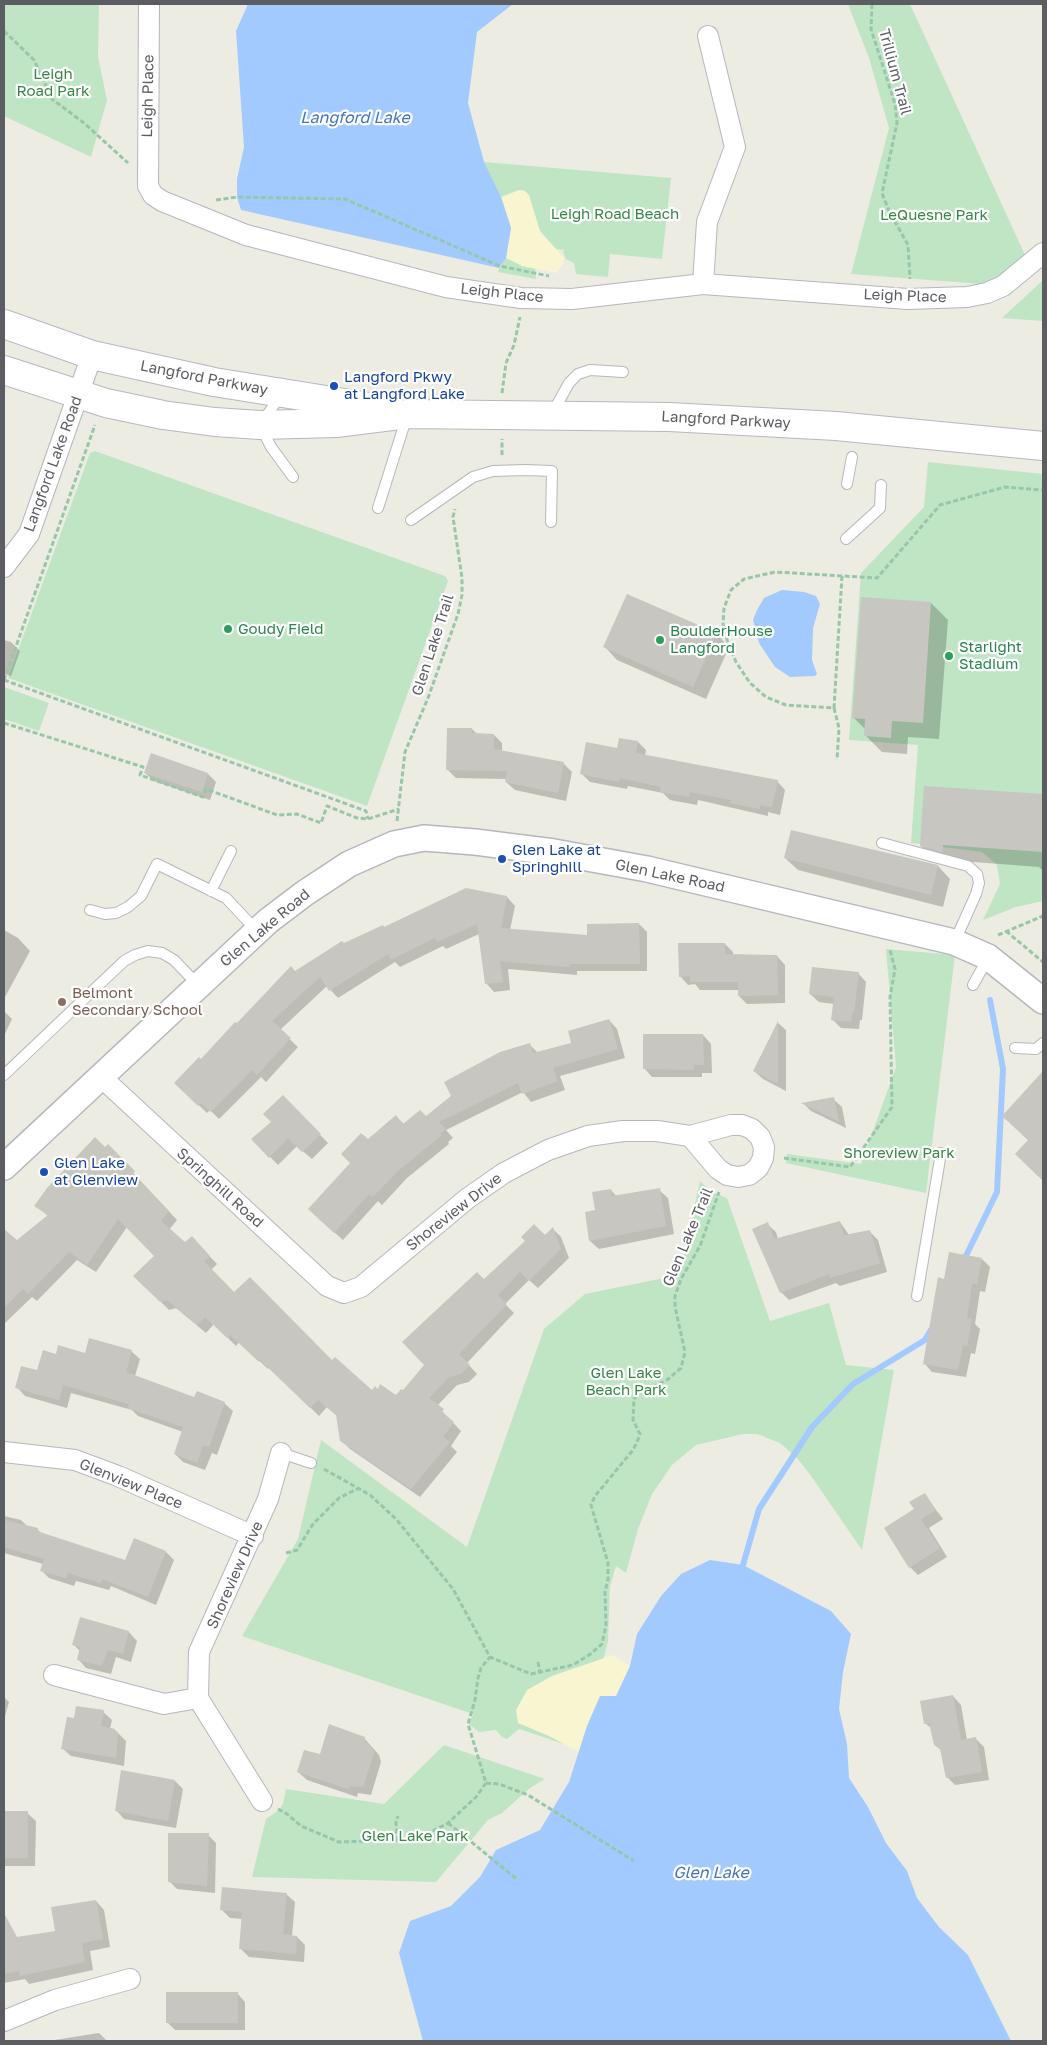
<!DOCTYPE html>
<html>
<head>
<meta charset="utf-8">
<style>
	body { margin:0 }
	#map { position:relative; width:1047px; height:2045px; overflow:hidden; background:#edece3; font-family:"Golos Text",sans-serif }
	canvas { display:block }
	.frame { position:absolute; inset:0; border:5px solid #5b5d63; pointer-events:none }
</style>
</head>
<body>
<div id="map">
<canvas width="1047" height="2045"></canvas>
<div class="frame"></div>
</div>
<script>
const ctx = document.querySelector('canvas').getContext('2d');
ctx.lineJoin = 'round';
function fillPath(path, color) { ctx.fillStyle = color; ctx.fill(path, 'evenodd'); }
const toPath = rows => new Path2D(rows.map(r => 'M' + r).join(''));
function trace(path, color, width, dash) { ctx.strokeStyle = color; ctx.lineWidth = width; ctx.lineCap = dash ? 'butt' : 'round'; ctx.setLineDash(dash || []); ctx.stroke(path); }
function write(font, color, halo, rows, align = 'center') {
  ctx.font = font + ' "Golos Text",sans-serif'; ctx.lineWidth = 4.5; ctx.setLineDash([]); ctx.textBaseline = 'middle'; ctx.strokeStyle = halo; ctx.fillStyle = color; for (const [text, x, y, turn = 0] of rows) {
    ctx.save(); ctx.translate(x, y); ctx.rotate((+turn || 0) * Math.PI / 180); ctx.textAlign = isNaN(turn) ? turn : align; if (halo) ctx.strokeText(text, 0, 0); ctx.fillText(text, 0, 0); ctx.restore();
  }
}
fillPath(toPath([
	[4,4,99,4,98,57,107,100,91,157,4,116],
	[848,4,910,4,1025,255,994,285,851,274,889,128,869,58],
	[484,162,671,178,662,259,610,254,608,277,576,274,574,263,566,259,563,252,565,250,534,247,536,279,498,272,510,244],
	[1043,280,1043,321,1002,318],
	[95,451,445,576,448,581,367,806,8,678,90,453],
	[928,462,1043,474,1043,901,1016,907,983,920,1000,884,997,865,982,852,911,843,918,745,849,740,861,573,924,507],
	[4,687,49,703,39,731,4,719],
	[886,949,955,955,926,1193,786,1163,787,1154,861,1164,896,1067],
	[700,1181,712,1192,727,1198,770,1321,829,1303,846,1365,894,1370,862,1550,809,1473,797,1458,780,1443,757,1434,743,1434,696,1445,672,1465,652,1494,638,1529,626,1573,616,1566,610,1586,608,1642,603,1660,564,1744,519,1729,507,1739,502,1737,496,1730,479,1732,469,1724,473,1714,242,1636,298,1539,321,1440,467,1547,544,1329,585,1294,679,1275],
	[444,1745,545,1779,530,1788,502,1813,488,1820,436,1882,252,1877,266,1819,279,1810,283,1804,286,1789,384,1804]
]), '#bfe5c4');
fillPath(toPath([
	[519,190,525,191,529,195,540,231,564,258,564,263,556,273,522,266,506,258,511,228,501,197],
	[613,1655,630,1666,616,1696,587,1725,579,1752,549,1736,518,1723,516,1710,527,1690,552,1676]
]), '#faf5d1');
fillPath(toPath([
	[248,4,513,4,477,32,468,103,484,162,501,197,511,228,506,258,499,268,241,210,237,197,237,179,244,147,236,31],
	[782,590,804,592,816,596,820,604,813,628,812,660,817,674,815,676,790,677,775,667,759,643,753,620,757,610,764,598],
	[710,1560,743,1565,831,1611,851,1634,843,1672,839,1709,847,1744,849,1778,868,1807,886,1843,907,1871,917,1898,939,1927,968,1955,1011,2041,423,2041,399,1953,410,1921,451,1906,480,1877,496,1850,540,1830,569,1782,587,1726,600,1696,616,1696,630,1666,637,1634,661,1596,681,1574]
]), '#a2cafe');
fillPath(toPath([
	[628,596,717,634,729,647,706,699,617,660,605,647],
	[931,603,948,620,939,739,908,737,907,754,882,752,865,735,865,729,854,718],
	[4,640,11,642,20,651,11,676,4,674],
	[472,729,478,735,494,735,502,743,502,752,563,763,572,772,566,801,515,790,506,782,507,779,456,778,448,770],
	[638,742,646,750,645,756,777,781,785,790,780,815,768,812,768,816,698,800,697,805,670,800,663,793,628,786,627,789,590,782,582,774,618,749],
	[145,773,208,774,216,782,210,800,154,781],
	[925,788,1043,796,1043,871,1039,867,960,861,938,862,921,846],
	[785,858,938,866,950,879,943,907,798,870],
	[507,897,515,906,510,930,588,936,639,924,647,932,647,971,577,971,577,975,508,969,510,990,494,992,486,983,479,934,446,949,443,946,400,967,395,962,338,998,327,986,280,1030,298,1047,266,1082,261,1077,219,1119,210,1110,207,1113,176,1083,295,973,344,944,385,928],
	[4,930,18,938,30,951,4,999],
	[725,944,733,952,733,956,777,956,785,965,785,1003,747,1004,739,996,739,990,700,990,695,984,688,985,680,976],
	[858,973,866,982,862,1020,860,1020,859,1029,841,1028,833,1020,834,1004,819,1002,810,994],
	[4,1011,12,1019,4,1036],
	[609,1020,617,1029,625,1058,560,1076,565,1090,531,1102,523,1092,446,1130,453,1138,448,1142,449,1144,407,1178,382,1205,378,1201,343,1240,318,1218,368,1141,396,1117,404,1124,427,1118,530,1045,538,1053,572,1044],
	[778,1023,786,1030,786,1091,763,1079,754,1071],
	[703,1035,711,1044,712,1073,702,1073,702,1077,652,1077,644,1068],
	[1040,1077,1043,1080,1043,1180,1033,1171,1029,1141,1003,1116],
	[283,1097,328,1143,312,1159,297,1146,278,1165,253,1139,272,1122],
	[833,1099,842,1107,846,1128,811,1111,804,1104],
	[108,1146,177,1220,169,1230,185,1244,200,1246,217,1264,211,1270,234,1294,373,1392,397,1397,403,1392,426,1365,484,1281,553,1229,561,1237,569,1258,538,1288,529,1280,505,1304,514,1313,467,1363,477,1374,469,1382,457,1385,437,1406,461,1431,451,1446,457,1452,420,1497,350,1449,341,1440,337,1416,327,1407,319,1416,269,1367,268,1369,239,1342,236,1346,214,1324,206,1333,176,1308,169,1310,135,1276,156,1256,127,1227,96,1272,77,1260,37,1301,32,1297,4,1324,4,1243,11,1237,17,1242,48,1216,35,1205],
	[611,1190,617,1197,659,1190,668,1198,674,1234,599,1249,590,1241,596,1211],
	[840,1222,849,1235,870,1232,878,1240,887,1272,840,1286,836,1283,789,1300,781,1292,767,1224,776,1232,778,1239],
	[982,1259,990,1267,985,1292,980,1291,975,1324,980,1329,975,1354,971,1353,966,1377,932,1372,924,1363],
	[131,1351,140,1359,135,1376,195,1399,224,1403,233,1411,217,1455,212,1453,205,1470,183,1462,175,1454,183,1432,138,1416,132,1410,71,1393,67,1408,25,1396,17,1387,57,1356],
	[924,1494,943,1519,929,1528,947,1557,918,1575,910,1567,915,1510],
	[4,1516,21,1520,28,1527,37,1529,42,1534,126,1562,134,1539,166,1552,174,1560,156,1605,111,1586,109,1590,76,1581,74,1586,49,1578,41,1570,43,1564,4,1553],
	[129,1632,137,1641,131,1662,116,1657,111,1674,86,1668,78,1659,80,1651,73,1644],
	[953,1696,961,1705,967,1740,976,1739,984,1747,989,1780,955,1785,947,1777,942,1751,935,1745,932,1729,925,1723],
	[4,1697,9,1702,4,1720],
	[103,1712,112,1720,110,1729,115,1730,126,1741,124,1766,71,1756,62,1748,75,1719],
	[364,1738,379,1755,381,1762,371,1795,358,1793,357,1797,307,1780,298,1772,320,1756],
	[175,1781,183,1789,176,1828,124,1819,116,1810],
	[4,1812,27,1813,36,1821,35,1866,4,1866],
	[208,1835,216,1843,215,1893,177,1889,169,1881],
	[286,1894,295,1902,292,1936,297,1937,305,1945,304,1962,249,1957,240,1948,243,1919,230,1918,221,1909],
	[96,1901,104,1910,110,1947,90,1951,93,1970,29,1984,25,1979,4,1983,4,1939,56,1932],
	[237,1993,245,2002,245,2030,175,2030,167,2022],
	[99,2033,107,2041,48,2041]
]), '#0003');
trace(toPath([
	[963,1262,997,1192,1003,1069,990,1000],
	[743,1565,759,1509,812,1427,853,1384,925,1340,931,1330]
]), '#a2cafe', 6);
fillPath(toPath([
	[627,594,717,633,693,687,603,647],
	[861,597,931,602,923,723,892,721,891,738,864,736,865,719,852,718],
	[447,728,472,728,472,733,494,734,494,749,564,762,558,793,505,782,507,771,446,770],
	[619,738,638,741,636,753,778,780,772,807,760,805,760,809,730,803,731,800,690,792,689,797,660,792,661,787,620,778,619,782,580,774,586,742,617,748],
	[151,753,208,773,202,792,144,773],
	[924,786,1043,794,1043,852,943,845,942,852,920,846],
	[791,830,938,865,931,895,784,858],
	[466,888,507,896,501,928,587,935,587,924,639,923,640,964,570,964,569,967,500,961,503,982,485,984,477,924,437,942,435,938,391,960,388,954,329,991,320,977,272,1021,291,1038,257,1075,252,1070,211,1112,201,1103,198,1106,174,1083,199,1057,201,1059,235,1022,237,1023,291,966,295,971,342,941,344,943,383,925,384,927],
	[678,943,725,943,725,954,777,955,778,995,738,996,738,982,690,982,690,976,679,977],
	[812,967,859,972,854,1013,852,1012,851,1022,831,1020,834,997,809,994],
	[609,1019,618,1049,553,1068,558,1081,522,1094,518,1083,439,1122,446,1129,440,1134,442,1135,399,1170,373,1197,369,1194,334,1233,308,1209,350,1163,341,1154,361,1133,368,1139,396,1115,403,1124,420,1110,426,1116,451,1096,444,1082,500,1052,530,1043,533,1053,571,1043,568,1031],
	[778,1021,778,1084,753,1071],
	[643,1034,703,1034,704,1065,694,1065,694,1070,643,1069],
	[1043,1071,1043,1181,1015,1154,1028,1140,1002,1116],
	[283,1095,321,1134,302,1152,288,1138,269,1158,251,1139,271,1122,263,1114],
	[834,1097,839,1122,801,1103],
	[95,1137,105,1147,108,1144,135,1171,133,1174,169,1211,161,1221,185,1242,192,1236,210,1256,204,1261,234,1292,250,1277,332,1360,335,1357,372,1390,375,1386,378,1389,380,1384,396,1395,401,1389,403,1390,424,1365,402,1342,477,1272,484,1279,525,1241,521,1237,534,1224,545,1235,553,1227,561,1249,529,1281,520,1272,498,1295,507,1304,459,1354,470,1365,461,1374,449,1377,429,1398,444,1409,442,1412,454,1422,443,1437,450,1442,411,1489,340,1441,336,1415,318,1400,310,1408,260,1360,259,1362,230,1335,227,1338,205,1317,197,1325,167,1300,160,1302,133,1276,154,1256,118,1219,87,1265,69,1252,28,1294,23,1289,4,1308,4,1229,17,1240,48,1215,34,1206,47,1188],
	[660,1188,666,1226,589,1241,585,1212,595,1210,592,1192,611,1189,612,1196],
	[840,1221,844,1235,870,1230,880,1263,830,1278,829,1274,780,1293,752,1229,768,1222,774,1239],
	[949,1252,982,1258,977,1284,972,1284,967,1318,972,1319,967,1346,963,1345,958,1370,923,1364,938,1277,944,1279],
	[89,1338,132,1350,126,1372,194,1397,197,1391,225,1402,209,1447,203,1445,197,1463,174,1454,183,1427,128,1408,129,1404,63,1385,59,1400,15,1388,21,1366,37,1370,43,1350,56,1354,58,1345,85,1353],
	[925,1493,936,1510,921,1519,940,1548,909,1568,884,1528,914,1509,909,1502],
	[4,1520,38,1528,37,1531,125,1560,134,1538,166,1551,148,1597,102,1579,101,1583,68,1573,66,1578,40,1571,44,1559,4,1547],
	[80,1617,129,1631,123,1654,108,1650,102,1666,77,1660,80,1647,72,1645],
	[953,1695,961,1740,976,1737,982,1772,946,1778,940,1749,934,1745,929,1723,924,1724,920,1701],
	[76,1706,104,1710,101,1726,115,1729,115,1731,118,1732,116,1758,61,1749,67,1717,74,1718],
	[329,1724,365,1737,365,1742,371,1746,374,1753,363,1787,350,1786,348,1789,297,1772,304,1750,320,1754],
	[121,1770,175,1780,168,1821,115,1811],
	[4,1811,28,1811,28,1858,4,1858],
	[168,1833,209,1833,207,1886,168,1882],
	[222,1887,287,1893,283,1934,297,1936,296,1954,239,1949,242,1912,220,1910],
	[96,1900,103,1939,82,1943,85,1962,20,1976,19,1971,4,1974,4,1913,17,1937,55,1931,51,1907],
	[166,1992,238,1992,238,2023,166,2023]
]), '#c8c6c0');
const service = toPath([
	[281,395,260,425,271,447,293,477],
	[552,414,569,383,578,374,590,370,623,372],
	[847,484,852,457],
	[378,508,407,416],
	[411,520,473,477,493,471,526,470,552,471,551,522],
	[846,539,880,508,881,485],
	[882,843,968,866,977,874,979,883,976,894,955,941],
	[211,891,231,851],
	[90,910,105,914,116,913,128,907,141,896,157,864,226,898,257,931],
	[973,985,988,958],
	[1015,1048,1036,1049,1043,1043],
	[4,1075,124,961,135,955,148,951,162,953,174,960,198,985],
	[917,1296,941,1153],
	[281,1453,311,1463]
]);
const minor = toPath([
	[149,4,148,186,153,195,162,201,246,235,446,287,521,298,572,299,703,284,908,299,967,297,987,293,1003,286,1043,253],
	[703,284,707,222,735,147,708,36],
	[4,567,29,534,92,355],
	[100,1076,327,1286,344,1293,361,1287,468,1198,504,1173,548,1150,588,1136,623,1131,657,1131,690,1136,731,1125,742,1125,752,1129,760,1137,764,1147,763,1158,758,1168,749,1175,738,1177,727,1175,718,1169,690,1136],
	[4,1452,75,1460,118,1476,253,1536],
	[54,1675,164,1704,198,1698],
	[262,1801,198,1698,199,1652,268,1499,281,1453],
	[4,2021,55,2000,130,1979]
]);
const tertiary = toPath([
	[4,1167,268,921,305,893,349,864,394,844,424,838,475,842,554,852,647,869,954,942,988,957,1043,1001]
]);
const secondary = toPath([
	[4,324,92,355,214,382,382,409],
	[4,370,106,403,163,415,215,422,260,425,336,423,408,414,669,417,836,426,1043,446]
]);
trace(service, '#b5b7bd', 12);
trace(minor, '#b5b7bd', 22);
trace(tertiary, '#b5b7bd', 28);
trace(secondary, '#b6b8bf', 30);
trace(toPath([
	[872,4,871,29,895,104,897,123,882,193,889,211,908,245,910,279],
	[4,31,34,60,52,99,84,123,128,163],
	[216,200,237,197,345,199,500,266,549,276],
	[502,393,506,363,514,345,520,317],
	[502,455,502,439],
	[842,576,834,708,786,705,766,697,750,683,736,662,728,643,723,624,724,608,731,590,744,579,775,572,877,578,940,505,1005,487,1043,490],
	[4,680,366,811,368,819],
	[4,680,95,425],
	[834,708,839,728,837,760],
	[4,723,143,767,140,775,203,797,206,789,277,815,297,814,321,823,327,806,357,818,368,819,399,809],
	[397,821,405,752,428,698,458,614,462,595,462,578,453,517,455,509],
	[1006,931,1043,962],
	[998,935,1043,916],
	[784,1158,850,1167,892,1107,890,997,895,969,890,950],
	[324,1469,370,1495,396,1519,453,1589,490,1657,531,1674,573,1665,589,1655,602,1644,606,1625,605,1592,608,1579,608,1563,591,1505,595,1496,633,1450,637,1442,640,1434,633,1420,634,1399,639,1393,667,1380,681,1368,685,1352,675,1307,675,1296,681,1279,700,1246,719,1192],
	[286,1553,297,1550,313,1524,339,1498,359,1488],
	[538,1662,540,1673],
	[486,1783,499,1784,528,1795,634,1861],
	[278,1809,287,1814,301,1826,339,1842,402,1840,435,1830,448,1823,476,1797,486,1783,468,1724,475,1700,478,1678,481,1668,490,1657],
	[448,1823,518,1880],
	[397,1841,396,1822,398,1816]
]), '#98c6ab', 3, [5, 2.5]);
trace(service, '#fff', 10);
trace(minor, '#fff', 20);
trace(tertiary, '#fff', 25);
trace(secondary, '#fff', 28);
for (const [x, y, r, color] of [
	[334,386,5,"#1a4fb4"],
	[228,629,5,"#2e9e5b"],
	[660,640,5,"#2e9e5b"],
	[949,656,5,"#2e9e5b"],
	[502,859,5,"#1a4fb4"],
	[62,1002,5,"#8d6e63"],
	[44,1172,5,"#1a4fb4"]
]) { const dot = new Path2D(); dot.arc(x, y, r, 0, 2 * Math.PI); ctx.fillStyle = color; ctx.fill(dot); trace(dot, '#fff', 2); }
write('15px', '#5b5d63', '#fff', [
	["Trillium Trail",895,72,75],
	["Leigh Place",148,96,-89],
	["Leigh Place",502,293,6],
	["Leigh Place",905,296,2],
	["Langford Parkway",204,378,11],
	["Langford Parkway",726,420,3],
	["Langford Lake Road",53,464,-70],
	["Glen Lake Trail",433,645,-72],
	["Glen Lake Road",670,876,12],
	["Glen Lake Road",265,928,-40],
	["Springhill Road",220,1188,42],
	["Shoreview Drive",454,1212,-38],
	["Glen Lake Trail",688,1237,-67],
	["Glenview Place",131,1484,22],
	["Shoreview Drive",235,1575,-66]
]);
write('15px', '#378644', '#fff', [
	["Leigh",53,74],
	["Road Park",53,91],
	["Leigh Road Beach",615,214],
	["LeQuesne Park",934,215],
	["Shoreview Park",899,1153],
	["Glen Lake",626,1373],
	["Beach Park",626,1390],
	["Glen Lake Park",415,1836]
]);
write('15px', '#164399', '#fff', [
	["Langford Pkwy",344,377],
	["at Langford Lake",344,394],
	["Glen Lake at",512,850],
	["Springhill",512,867],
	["Glen Lake",54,1163],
	["at Glenview",54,1180]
], 'left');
write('15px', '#27864d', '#fff', [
	["Goudy Field",238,629],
	["BoulderHouse",670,631],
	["Langford",670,648],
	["Starlight",959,647],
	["Stadium",959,664]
], 'left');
write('15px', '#785e54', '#fff', [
	["Belmont",72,993],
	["Secondary School",72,1010]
], 'left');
write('italic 16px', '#4572c1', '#fff', [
	["Langford Lake",355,118],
	["Glen Lake",711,1873]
]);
</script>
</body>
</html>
